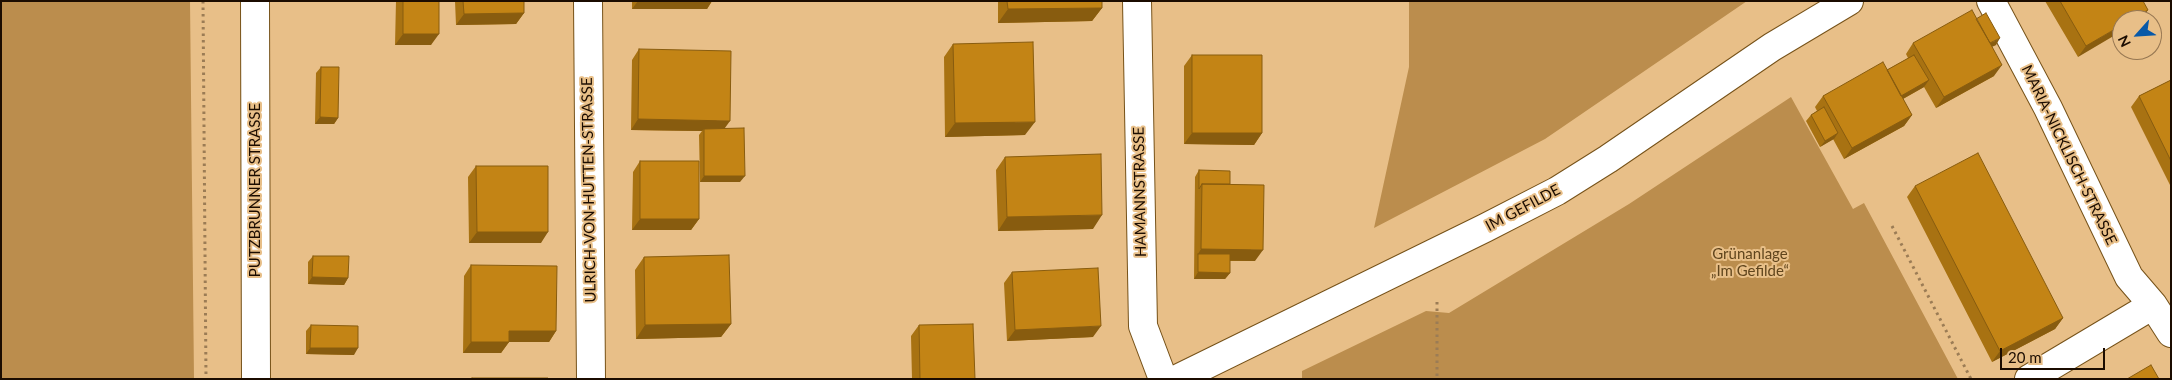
<!DOCTYPE html>
<html>
<head>
<meta charset="utf-8">
<style>
	body { margin:0 }
	#map { position:relative; width:2172px; height:380px; overflow:hidden; background:#e8bf88; font-family:Lato,sans-serif }
	canvas { display:block }
	.frame { position:absolute; inset:0; border:2px solid #1b0c00; pointer-events:none }
	.north { position:absolute; left:2112px; top:10px; width:50px; height:50px; box-sizing:border-box; background:#e8bf88; border:1px solid #967752; border-radius:50%; rotate:244deg; font-size:14px; font-weight:700; line-height:20px; text-align:center; color:#1b0c00 }
	.north::after { content:''; display:block; margin:auto; width:18px; height:22px; background:#0859a8; clip-path:polygon(50% 0,100% 100%,50% 72%,0 100%) }
	.scale { position:absolute; left:2000px; top:348px; width:105px; height:22px; box-sizing:border-box; border:2px solid #1b0c00; border-top:0; padding-left:6px; font-size:15px; line-height:18px; white-space:nowrap; color:#1b0c00; -webkit-text-stroke:4px #e8bf88; paint-order:stroke }
</style>
</head>
<body>
<div id="map">
<canvas width="2172" height="380"></canvas>
<div class="frame"></div>
<div class="north">N</div>
<div class="scale">20 m</div>
</div>
<script>
const ctx = document.querySelector('canvas').getContext('2d');
ctx.lineJoin = 'round';
function fillPath(path, color) { ctx.fillStyle = color; ctx.fill(path, 'evenodd'); }
const toPath = rows => new Path2D(rows.map(r => 'M' + r).join(''));
function trace(path, color, width, dash) { ctx.strokeStyle = color; ctx.lineWidth = width; ctx.lineCap = dash ? 'butt' : 'round'; ctx.setLineDash(dash || []); ctx.stroke(path); }
function write(font, color, halo, rows, align = 'center') {
  ctx.font = font + ' Lato,sans-serif'; ctx.lineWidth = 4; ctx.setLineDash([]); ctx.textBaseline = 'middle'; ctx.strokeStyle = halo; ctx.fillStyle = color; for (const [text, x, y, turn = 0] of rows) {
    ctx.save(); ctx.translate(x, y); ctx.rotate((+turn || 0) * Math.PI / 180); ctx.textAlign = isNaN(turn) ? turn : align; if (halo) ctx.strokeText(text, 0, 0); ctx.fillText(text, 0, 0); ctx.restore();
  }
}
fillPath(toPath([
	[1,1,190,1,194,379,1,379],
	[1409,1,1747,1,1545,139,1374,228,1409,67],
	[1791,97,1853,209,1864,203,1958,379,1302,379,1302,371,1426,311,1449,313,1629,204]
]), '#bb8d4d');
const minor = toPath([
	[588,1,591,379],
	[1137,1,1143,326,1163,379],
	[1991,1,2048,108,2129,277,2153,305,2171,333],
	[1177,379,1485,228,1557,191,1608,159,1772,47,1849,1],
	[2029,379,2153,305]
]);
const secondary = toPath([
	[255,1,256,379]
]);
trace(minor, '#765219', 30);
trace(secondary, '#765219', 30);
trace(toPath([
	[203,1,206,379],
	[1892,226,1971,379],
	[1437,302,1437,379]
]), '#9b7c55', 3, [2.5, 4]);
trace(minor, '#fff', 28);
trace(secondary, '#fff', 28);
fillPath(toPath([
	[396,1,439,1,431,45,395,45],
	[455,1,524,1,524,13,516,24,456,25],
	[632,1,712,1,707,9,632,9],
	[998,1,1102,1,1102,8,1092,21,998,23],
	[2045,1,2143,1,2078,57],
	[1976,19,1996,45,1992,46,1994,76,1936,108,1924,87,1903,99,1912,115,1904,126,1844,159,1833,139,1820,147,1806,121,1811,115,1817,111,1815,107,1823,96,1887,70,1908,58,1906,54,1913,43],
	[953,44,1025,135,945,137,944,57],
	[639,49,725,128,740,182,700,182,699,135,702,131,631,130,632,60],
	[1192,55,1262,133,1254,145,1184,144,1184,66],
	[321,67,338,118,334,124,315,124,316,73],
	[2171,80,2171,187,2131,107,2139,96],
	[1005,157,1093,229,998,231,996,170],
	[640,161,699,219,691,230,632,230,633,172],
	[476,166,541,243,469,243,468,177],
	[1199,170,1230,184,1255,261,1230,261,1230,273,1225,279,1194,279,1195,177],
	[1915,186,2063,318,2055,329,1992,362,1907,197],
	[313,256,348,278,344,285,308,284,308,262],
	[644,257,731,324,721,337,636,339,635,270],
	[471,265,556,331,549,342,509,342,501,353,463,353,464,276],
	[1012,272,1093,337,1007,341,1004,283],
	[311,325,354,355,306,354,306,331],
	[919,325,975,379,912,379,911,336]
]), '#a87212');
fillPath(toPath([
	[638,1,712,1,707,9,632,9],
	[1102,8,1092,21,998,23,1008,9],
	[2148,10,2141,20,2130,20],
	[524,13,516,24,456,25,464,14],
	[2122,25,2122,31,2078,57,2086,46],
	[403,34,439,34,431,45,395,45],
	[2000,38,1996,45,1981,52,1986,46],
	[2002,65,1994,76,1936,108,1944,97],
	[1929,80,1924,87,1892,105,1897,98],
	[1912,115,1904,126,1844,159,1852,148],
	[320,117,338,118,334,124,315,124],
	[638,119,730,121,722,132,704,129,702,131,631,130],
	[1035,122,1025,135,945,137,955,123],
	[1192,133,1262,133,1254,145,1184,144],
	[1838,133,1834,139,1820,147,1825,141],
	[704,176,745,176,740,182,700,182],
	[1102,215,1093,229,998,231,1007,217],
	[640,219,699,219,691,230,632,230],
	[477,232,548,232,541,243,469,243],
	[1201,249,1263,250,1255,261,1198,260,1198,254],
	[1198,272,1230,273,1225,279,1194,279],
	[312,277,348,278,344,285,308,284],
	[2063,318,2055,329,1992,362,2000,351],
	[731,324,721,337,636,339,645,325],
	[1101,326,1093,337,1007,341,1015,330],
	[509,331,556,331,549,342,501,342],
	[471,342,509,342,501,353,463,353],
	[310,348,358,348,354,355,306,354]
]), '#885c0f');
const building = toPath([
	[403,1,439,1,439,34,403,34,403,1],
	[463,1,524,1,524,13,464,14,463,1],
	[1007,1,1102,1,1102,8,1008,9,1007,1],
	[2060,1,2143,1,2148,10,2130,20,2122,20,2122,25,2086,46,2060,1],
	[1972,10,2002,65,1944,97,1913,43,1972,10],
	[1986,13,2000,38,1990,43,1976,19,1986,13],
	[1033,42,1035,122,955,123,953,44,1033,42],
	[639,49,731,51,730,121,638,119,639,49],
	[1192,55,1262,55,1262,133,1192,133,1192,55],
	[1914,55,1929,80,1901,96,1887,70,1914,55],
	[1883,62,1912,115,1852,148,1823,96,1883,62],
	[321,67,339,67,338,118,320,117,321,67],
	[2171,80,2171,161,2139,96,2171,80],
	[1824,107,1838,133,1825,141,1811,115,1824,107],
	[744,128,745,176,704,176,704,129,744,128],
	[1978,153,2063,318,2000,351,1915,186,1978,153],
	[1101,154,1102,215,1007,217,1005,157,1101,154],
	[640,161,699,161,699,219,640,219,640,161],
	[476,166,548,166,548,232,477,232,476,166],
	[1199,170,1230,171,1230,184,1202,184,1199,189,1199,170],
	[1202,184,1264,185,1263,250,1201,249,1202,184],
	[1198,254,1230,254,1230,273,1198,272,1198,254],
	[729,255,731,324,645,325,644,257,729,255],
	[313,256,349,256,348,278,312,277,313,256],
	[471,265,557,266,556,331,509,331,509,342,471,342,471,265],
	[1098,268,1101,326,1015,330,1012,272,1098,268],
	[973,324,975,379,920,379,919,325,973,324],
	[311,325,358,326,358,348,310,348,311,325],
	[2151,365,2159,379,2127,379,2151,365],
	[472,378,548,378,548,379,472,379,472,378]
]);
fillPath(building, '#c38415');
trace(building, '#885c0f', 1);
write('15px', '#1b0c00', '#e8bf88', [
	["MARIA-NICKLISCH-STRASSE",2069,155,64],
	["PUTZBRUNNER STRASSE",255,190,-90],
	["ULRICH-VON-HUTTEN-STRASSE",589,190,-91],
	["HAMANNSTRASSE",1140,192,-91],
	["IM GEFILDE",1523,208,-28]
]);
write('15px', '#60451d', '#e8bf88', [
	["Grünanlage",1750,254],
	["„Im Gefilde“",1750,271]
]);
</script>
</body>
</html>
